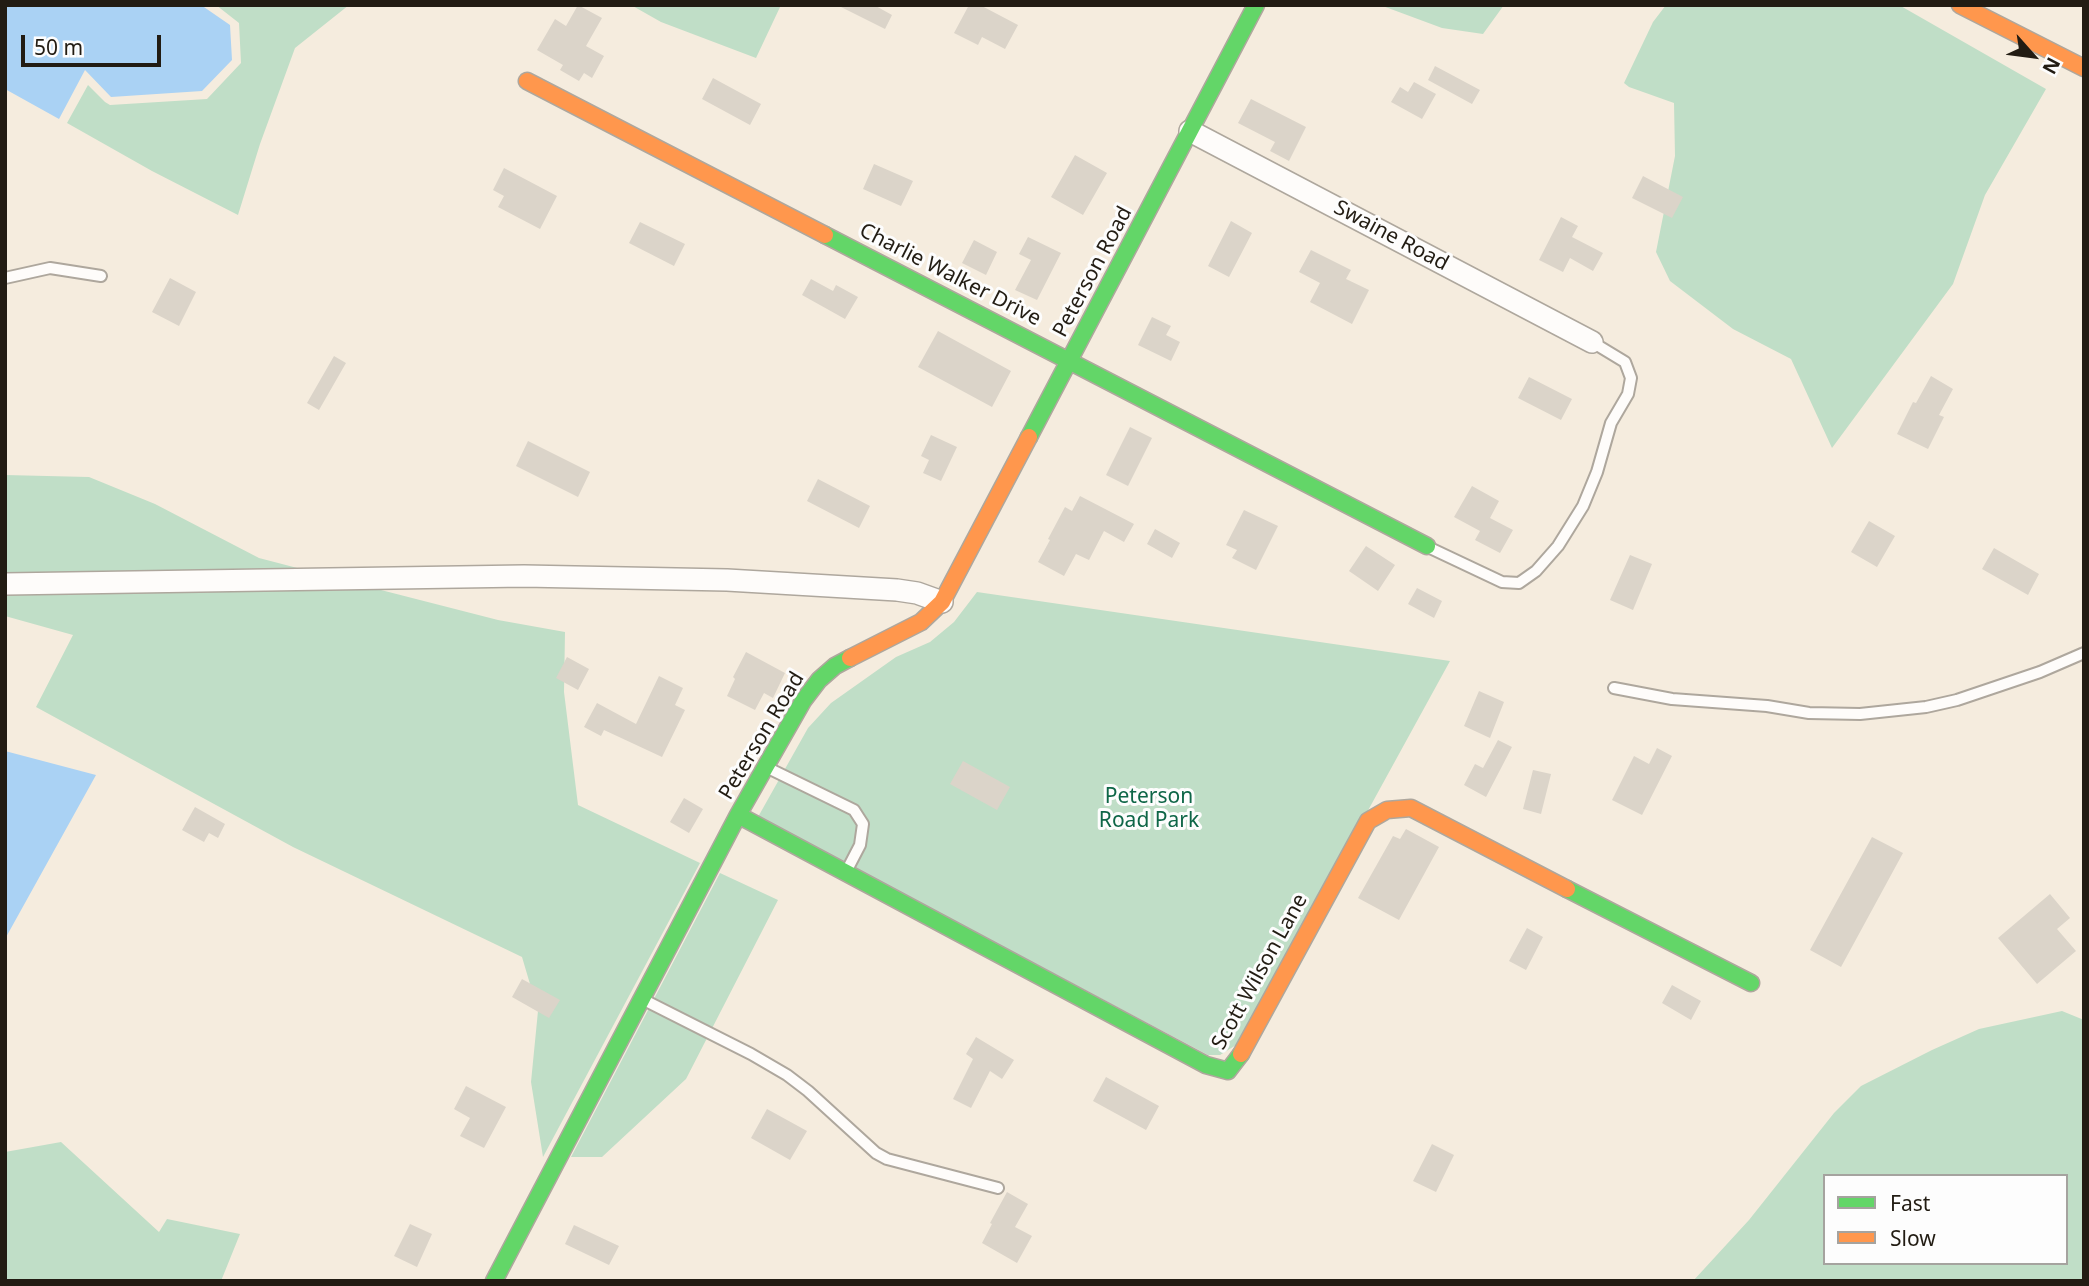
<!DOCTYPE html>
<html>
<head>
<meta charset="utf-8">
<style>
	body { margin:0 }
	#map { position:relative; width:2089px; height:1286px; overflow:hidden; background:#f5ecde; font-family:"Noto Sans",sans-serif }
	canvas { display:block }
	.frame { position:absolute; inset:0; border:7px solid #221c13; pointer-events:none }
	.legend { position:absolute; left:1823px; top:1174px; width:245px; height:91px; box-sizing:border-box; background:#fdfdfd; border:2px solid #a5a39f; margin:0; padding:9px 12px; list-style:none; font-size:21px; color:#221c13 }
	.legend li { display:flex; align-items:center; gap:14px; height:35px }
	.legend b { width:35px; border:2px solid #a5a39f }
	.north { position:absolute; left:1998px; top:21px; width:70px; height:70px; -webkit-text-stroke:5px #fdfdfd; paint-order:stroke; rotate:118deg; font-size:19px; font-weight:700; line-height:28px; text-align:center; color:#221c13 }
	.north::after { content:''; display:block; margin:auto; width:24px; height:32px; background:#221c13; clip-path:polygon(50% 0,100% 100%,50% 72%,0 100%) }
	.scale { position:absolute; left:21px; top:35px; width:140px; height:32px; box-sizing:border-box; border:4px solid #221c13; border-top:0; padding-left:9px; font-size:21px; line-height:24px; white-space:nowrap; color:#221c13; -webkit-text-stroke:5px #fdfdfd; paint-order:stroke }
</style>
</head>
<body>
<div id="map">
<canvas width="2089" height="1286"></canvas>
<div class="frame"></div>
<ul class="legend">
<li><b style="height:9px;background:#63d668"></b>Fast</li>
<li><b style="height:9px;background:#ff974d"></b>Slow</li>
</ul>
<div class="north">N</div>
<div class="scale">50 m</div>
</div>
<script>
const ctx = document.querySelector('canvas').getContext('2d');
ctx.lineJoin = 'round';
function fillPath(path, color) { ctx.fillStyle = color; ctx.fill(path, 'evenodd'); }
const toPath = rows => new Path2D(rows.map(r => 'M' + r).join(''));
function trace(path, color, width, dash) { ctx.strokeStyle = color; ctx.lineWidth = width; ctx.lineCap = dash ? 'butt' : 'round'; ctx.setLineDash(dash || []); ctx.stroke(path); }
function write(font, color, halo, rows, align = 'center') {
  ctx.font = font + ' "Noto Sans",sans-serif'; ctx.lineWidth = 6; ctx.setLineDash([]); ctx.textBaseline = 'middle'; ctx.strokeStyle = halo; ctx.fillStyle = color; for (const [text, x, y, turn = 0] of rows) {
    ctx.save(); ctx.translate(x, y); ctx.rotate((+turn || 0) * Math.PI / 180); ctx.textAlign = isNaN(turn) ? turn : align; if (halo) ctx.strokeText(text, 0, 0); ctx.fillText(text, 0, 0); ctx.restore();
  }
}
fillPath(toPath([
	[216,5,349,5,295,48,260,144,238,215,152,171,67,123,88,85,105,102,110,105,207,99,241,63,239,23],
	[631,5,781,5,756,58,661,22],
	[1380,5,1504,5,1483,34,1442,28],
	[1666,5,1899,5,2046,89,1985,195,1953,284,1832,448,1791,359,1733,329,1670,281,1656,252,1675,156,1674,103,1629,87,1624,83,1653,22],
	[5,475,89,477,155,504,259,558,305,570,5,574],
	[377,589,498,620,565,632,564,692,578,805,700,863,543,1157,531,1082,538,1011,522,957,293,847,36,707,73,635,5,616,5,594],
	[977,592,1450,661,1241,1042,1220,1055,1208,1055,758,817,808,728,831,703,896,657,930,642,954,622],
	[720,873,778,900,686,1079,602,1157,571,1157],
	[2062,1011,2084,1020,2084,1281,1693,1281,1749,1220,1834,1113,1861,1086,1932,1050,1979,1029],
	[1825,1176,2066,1176,2066,1263,1825,1263],
	[61,1142,159,1232,167,1219,240,1234,221,1281,5,1281,5,1152]
]), '#c0dec7');
fillPath(toPath([
	[5,5,201,5,230,25,232,60,202,91,111,97,85,70,59,119,5,89],
	[5,751,96,775,5,939]
]), '#aad2f4');
fillPath(toPath([
	[578,5,602,18,586,46,604,56,592,78,584,73,579,81,560,70,563,65,537,50,555,19,566,26],
	[837,5,874,5,892,15,885,29],
	[969,5,980,5,1018,25,1005,49,982,37,978,45,954,33],
	[1435,66,1480,90,1472,104,1428,80],
	[713,78,761,104,750,125,702,99],
	[1414,82,1436,94,1422,119,1391,102,1400,87,1408,92],
	[1251,99,1306,127,1289,161,1270,151,1275,142,1238,123],
	[1075,155,1107,173,1083,215,1051,197],
	[874,164,913,181,901,206,863,189],
	[504,168,557,196,540,229,498,207,504,196,493,190],
	[1643,176,1683,197,1672,218,1632,198],
	[1561,217,1578,226,1572,237,1603,253,1593,271,1570,258,1563,272,1539,260],
	[1231,221,1252,233,1229,277,1208,266],
	[640,222,685,244,674,266,629,243],
	[1028,237,1061,253,1037,300,1015,290,1031,260,1019,254],
	[974,240,997,252,986,275,962,263],
	[1311,250,1351,270,1346,279,1369,290,1352,324,1310,302,1320,283,1299,272],
	[170,278,196,292,179,326,152,312],
	[811,279,833,291,836,285,858,297,845,319,802,295],
	[1152,317,1171,326,1166,335,1180,342,1171,361,1138,345],
	[938,331,1011,371,992,407,918,367],
	[334,356,346,363,319,410,307,403],
	[1931,376,1953,389,1939,415,1944,417,1928,449,1897,434,1913,402,1916,403],
	[1529,377,1572,399,1561,420,1518,398],
	[1130,427,1152,438,1128,486,1106,475],
	[931,435,957,447,941,481,923,473,929,460,921,456],
	[528,441,590,472,578,497,516,466],
	[818,479,870,506,859,528,807,501],
	[1472,486,1499,501,1490,518,1513,530,1500,553,1475,540,1480,531,1454,517],
	[1080,496,1134,524,1124,542,1104,531,1089,560,1076,554,1064,576,1038,562,1050,540,1048,539,1065,507,1072,511],
	[1244,510,1278,526,1256,570,1232,558,1237,550,1226,545],
	[1869,521,1895,536,1877,567,1851,552],
	[1155,529,1180,543,1172,558,1147,544],
	[1366,546,1395,565,1378,591,1349,571],
	[1994,548,2039,574,2028,595,1982,569],
	[1630,555,1652,564,1633,610,1610,600],
	[1417,588,1442,601,1434,618,1408,604],
	[746,652,785,673,773,698,764,693,755,710,727,696,735,679,733,677],
	[567,657,589,669,578,690,556,678],
	[659,676,683,688,675,705,685,710,662,757,604,730,601,736,584,727,597,703,636,724],
	[1479,691,1504,702,1490,738,1464,726],
	[1498,740,1512,747,1486,797,1464,785,1475,764,1483,768],
	[1657,748,1672,756,1642,815,1612,800,1634,756,1649,764],
	[963,761,1010,787,997,810,950,784],
	[1533,770,1551,774,1541,814,1523,809],
	[684,798,703,809,689,833,670,822],
	[195,807,225,824,218,838,209,833,204,842,182,830],
	[1406,829,1439,847,1399,920,1358,898,1393,836,1400,839],
	[1872,837,1903,853,1841,967,1810,950],
	[2050,894,2070,918,2057,929,2076,951,2037,984,1998,938],
	[1527,928,1543,937,1526,970,1509,961],
	[522,979,560,1000,549,1018,512,997],
	[1672,985,1701,1001,1691,1020,1662,1003],
	[976,1037,1014,1060,1002,1079,990,1071,971,1108,953,1099,973,1059,966,1054],
	[1106,1077,1159,1106,1146,1130,1093,1101],
	[466,1086,506,1107,484,1148,460,1136,470,1118,454,1109],
	[767,1109,807,1131,790,1160,751,1138],
	[1432,1144,1454,1155,1436,1192,1413,1181],
	[1007,1192,1028,1204,1015,1227,1032,1236,1017,1263,982,1243,992,1224,990,1223],
	[410,1224,432,1234,417,1267,394,1256],
	[574,1225,619,1246,609,1265,565,1244]
]), '#dbd4c9');
const lane = toPath([
	[5,278,50,268,101,276],
	[1430,548,1502,582,1519,583,1536,571,1558,546,1583,506,1597,472,1611,423,1628,394,1631,378,1625,362,1592,342],
	[1614,688,1672,699,1767,706,1809,713,1860,714,1926,707,1957,700,2040,672,2084,653],
	[768,768,854,810,863,824,860,845,847,870],
	[644,1000,751,1054,787,1075,808,1091,876,1153,887,1159,998,1188]
]);
const street = toPath([
	[1190,131,1592,342],
	[5,584,524,576,727,580,897,590,917,593,942,602]
]);
const fast = toPath([
	[825,235,1427,546],
	[1029,437,1256,5],
	[738,815,1206,1065,1228,1071,1241,1054],
	[1567,889,1751,983],
	[494,1281,738,815,803,701,819,680,835,666,850,658]
]);
const slow = toPath([
	[1960,5,2084,68],
	[527,81,825,235],
	[850,658,921,622,942,602,1029,437],
	[1241,1054,1368,821,1387,810,1411,808,1567,889]
]);
trace(lane, '#aea79d', 14);
trace(street, '#aea79d', 24);
trace(fast, '#aea79d', 19);
trace(slow, '#aea79d', 19);
trace(lane, '#fefcfa', 10);
trace(street, '#fefcfa', 21);
trace(fast, '#63d668', 16);
trace(slow, '#ff974d', 16);
write('21px', '#221c13', '#fdfdfd', [
	["Swaine Road",1391,236,28],
	["Peterson Road",1093,272,-62],
	["Charlie Walker Drive",950,275,27],
	["Peterson Road",762,736,-59],
	["Scott Wilson Lane",1260,972,-61]
]);
write('21px', '#0e6647', '#fdfdfd', [
	["Peterson",1149,797],
	["Road Park",1149,821]
]);
</script>
</body>
</html>
